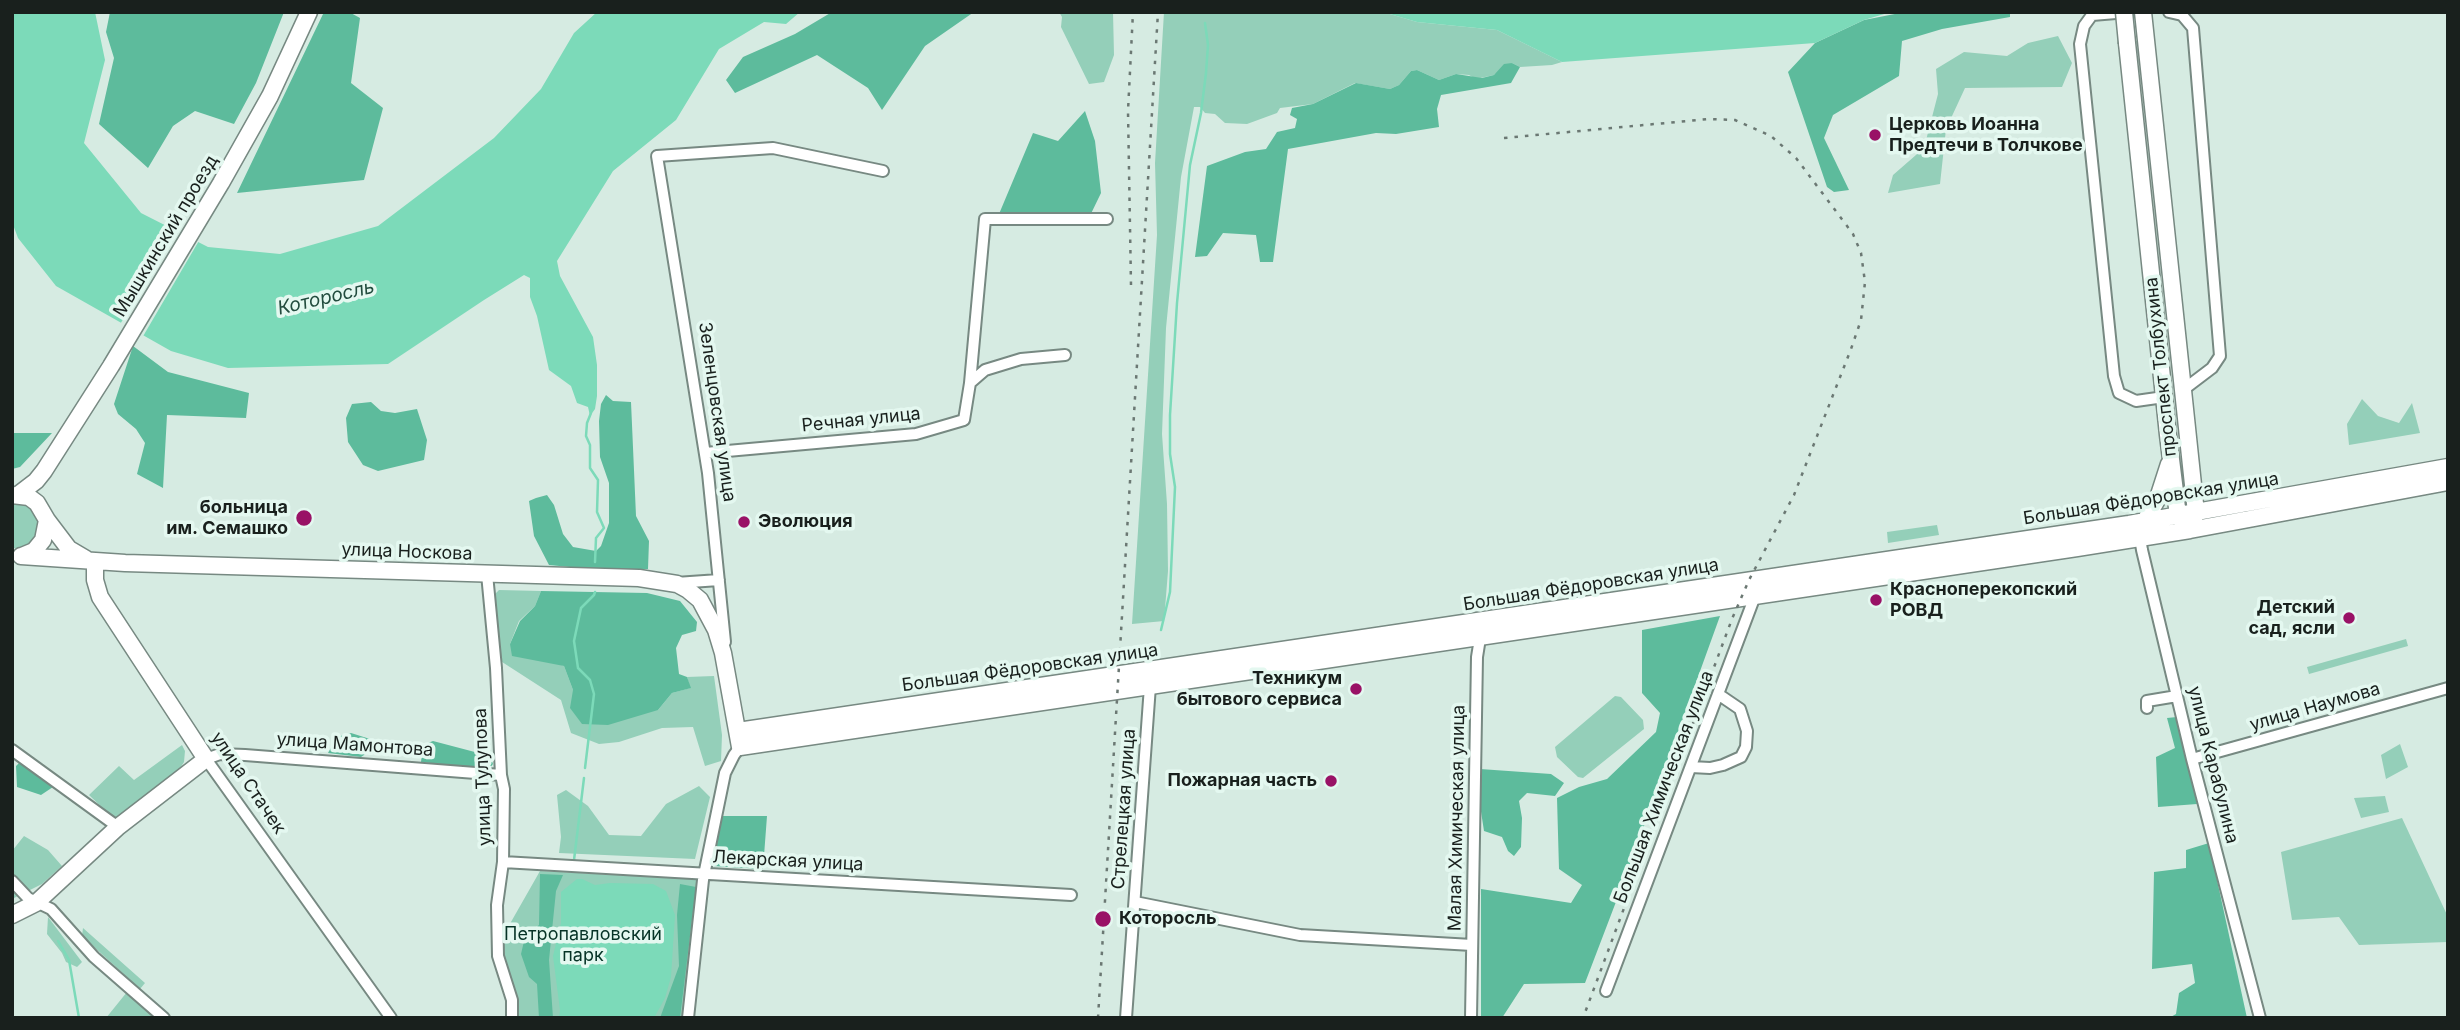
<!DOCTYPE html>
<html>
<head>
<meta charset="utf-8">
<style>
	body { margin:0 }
	#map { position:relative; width:2460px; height:1030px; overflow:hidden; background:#d6ebe2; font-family:Inter,sans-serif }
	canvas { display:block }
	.frame { position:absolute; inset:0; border:14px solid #19201d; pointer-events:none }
</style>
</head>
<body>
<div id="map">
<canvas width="2460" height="1030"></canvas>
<div class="frame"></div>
</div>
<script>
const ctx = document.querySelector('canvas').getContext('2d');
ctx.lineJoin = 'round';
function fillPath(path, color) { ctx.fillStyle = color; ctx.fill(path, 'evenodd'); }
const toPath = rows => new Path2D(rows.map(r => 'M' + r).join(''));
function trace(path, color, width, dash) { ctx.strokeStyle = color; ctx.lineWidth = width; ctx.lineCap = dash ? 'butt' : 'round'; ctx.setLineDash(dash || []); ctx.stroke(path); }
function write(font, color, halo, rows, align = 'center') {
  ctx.font = font + ' Inter,sans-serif'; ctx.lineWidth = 7; ctx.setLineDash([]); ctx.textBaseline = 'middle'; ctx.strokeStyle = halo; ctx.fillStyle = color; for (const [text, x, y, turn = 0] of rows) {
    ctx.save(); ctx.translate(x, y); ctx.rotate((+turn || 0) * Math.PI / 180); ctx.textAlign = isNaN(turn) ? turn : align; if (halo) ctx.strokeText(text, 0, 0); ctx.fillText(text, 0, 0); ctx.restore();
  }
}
fillPath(toPath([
	[1059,12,1113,12,1114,55,1104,82,1089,84,1061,27,1062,17],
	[1164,12,1383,12,1417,22,1497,30,1562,62,1552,65,1520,67,1512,63,1494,75,1476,79,1469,75,1456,74,1439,80,1417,70,1411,71,1399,85,1390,89,1355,83,1313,104,1280,108,1277,113,1247,124,1225,123,1215,114,1205,113,1200,107,1194,107,1181,177,1166,328,1162,434,1167,504,1168,571,1164,621,1132,624,1157,235,1155,163],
	[2058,36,2072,63,2062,87,1965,88,1946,129,1940,184,1888,193,1893,175,1924,148,1938,94,1936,69,1964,52,2007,56,2028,43],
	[2362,399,2378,416,2399,423,2412,403,2420,433,2349,445,2347,424],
	[12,503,28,505,37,516,39,523,36,537,31,543,18,548,12,548],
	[1937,525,1939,535,1888,543,1887,532],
	[499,590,541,591,535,606,519,621,510,644,564,666,573,690,658,710,672,693,690,688,687,677,714,676,722,735,721,761,705,766,693,727,662,728,619,742,599,744,571,733,561,700,499,660,494,600,494,595],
	[2406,639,2408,646,2309,674,2307,667],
	[1615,696,1621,697,1643,720,1644,729,1583,778,1578,777,1557,757,1555,747],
	[2400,744,2408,767,2386,779,2381,755],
	[182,745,185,751,184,762,179,770,114,819,89,795,119,766,134,780],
	[699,786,710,797,695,859,559,853,561,837,557,795,566,790,588,806,609,835,641,836,666,804],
	[2385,796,2389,812,2361,818,2354,798],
	[2402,818,2448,917,2448,942,2359,945,2339,917,2292,920,2281,852],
	[24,836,48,850,62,866,42,884,12,899,12,851],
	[540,871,697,879,686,1018,517,1018,517,995,505,959,503,936],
	[48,917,82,962,77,967,66,962,62,953,47,934],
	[83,928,145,983,140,989,82,936],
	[127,992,156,1018,106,1018]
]), '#94cfb9');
fillPath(toPath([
	[110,12,284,12,256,83,234,124,195,111,173,126,148,168,99,124,114,58,106,32],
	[324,12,349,12,360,18,351,83,383,108,364,180,237,193],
	[832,12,974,12,925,46,882,110,868,88,817,55,735,93,726,80,743,57,795,34],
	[1905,12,2010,12,2010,17,1942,29,1902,41,1899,76,1833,115,1824,138,1849,190,1834,192,1827,187,1788,72,1815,43,1864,20],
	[1512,63,1520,67,1511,83,1441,95,1437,109,1439,127,1396,134,1376,133,1288,149,1273,262,1260,262,1256,235,1223,233,1207,256,1195,257,1207,166,1245,152,1266,149,1277,132,1295,128,1297,119,1290,115,1292,108,1313,104,1356,83,1390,89,1399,85,1411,71,1417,70,1439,80,1456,74,1482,78,1494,75,1504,64],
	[1085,111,1095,141,1101,193,1086,224,999,214,1033,133,1058,141],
	[133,346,168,372,249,393,246,418,167,415,163,488,137,474,145,443,136,429,118,414,114,404],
	[606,395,613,401,631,402,636,516,649,541,648,569,611,571,549,565,534,536,529,501,536,498,547,495,554,505,563,534,573,547,596,551,601,546,609,523,609,483,600,457,599,421,601,404],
	[371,402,381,411,395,413,417,409,427,440,424,460,378,471,363,465,348,442,346,418,352,404],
	[12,433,52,433,20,467,12,469],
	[541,591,647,593,680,601,697,622,696,631,682,635,676,648,679,674,687,677,691,688,672,693,658,710,608,725,582,724,570,708,573,690,564,666,512,656,510,644,520,621,535,606],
	[1720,616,1627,873,1585,983,1524,984,1502,1018,1481,1018,1481,889,1571,903,1582,885,1559,869,1557,798,1579,787,1607,779,1656,732,1660,713,1642,693,1642,630],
	[2177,717,2197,804,2158,807,2156,757,2175,748,2167,718],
	[351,733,370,739,367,753,361,757,328,753,337,737],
	[433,741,490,756,493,764,489,769,421,762,423,745],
	[19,763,53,787,41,795,17,787,16,766],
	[1480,769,1551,774,1564,783,1555,796,1527,793,1519,801,1522,818,1521,847,1514,856,1508,851,1502,837,1484,831,1476,779],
	[722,816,767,816,763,869,713,866],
	[2209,843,2247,1018,2169,1018,2176,1014,2179,993,2195,983,2192,964,2152,969,2154,872,2186,868,2186,850],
	[540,874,563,875,556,891,549,960,553,1018,539,1018,537,984,529,977,521,954,525,937,539,925],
	[680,884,696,887,680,1018,660,1018,679,966,677,915]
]), '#5dbb9c');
fillPath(toPath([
	[12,12,95,12,105,60,84,143,141,213,208,247,280,254,378,226,494,138,541,89,574,33,597,12,800,12,786,24,764,22,719,49,676,120,613,171,557,261,560,276,593,337,597,365,597,396,595,409,590,416,588,407,577,403,571,386,549,370,537,316,530,297,530,278,524,275,484,300,388,364,228,368,171,351,56,286,18,238,12,222],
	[1383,12,1891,12,1864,20,1815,43,1562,62,1497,30,1417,22],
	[577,879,582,879,595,885,610,883,653,884,666,891,675,915,671,977,665,998,654,1018,559,1018,560,1010,553,956,561,923,561,892]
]), '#7cdab9');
fillPath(toPath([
	[178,228,200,239,142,338,119,326]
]), '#d6ebe2');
trace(toPath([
	[591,413,587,423,586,436,590,445,590,468,598,480,597,512,604,528,596,538,595,562],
	[1161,630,1170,592,1175,487,1170,454,1170,415,1177,303,1190,165,1201,113,1206,73,1208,45,1205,23],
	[585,768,594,694,590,680,578,668,574,641,581,608,594,595,595,592],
	[574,860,584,778],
	[58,941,69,960,79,1018]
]), '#7cdab9', 2.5);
const street = toPath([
	[2128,12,2092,15,2084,26,2080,44,2114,376,2119,393,2136,401,2164,397],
	[2169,12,2182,15,2193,28,2220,356,2212,368,2183,390],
	[970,383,985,219,1107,219],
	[705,453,916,434,964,420,970,383,985,370,1021,359,1065,355],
	[2141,531,2140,538,2142,550,2192,759,2260,1018],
	[487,574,496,668,501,775,504,789,503,862,497,905,498,956,512,1000,512,1018],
	[676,583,719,580],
	[725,642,708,473,657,156,773,148,883,171],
	[2147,708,2147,701,2177,696],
	[12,750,118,827],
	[2192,759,2448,688],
	[1691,767,1710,768,1723,765,1741,757,1746,747,1747,731,1740,709,1718,694],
	[503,862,1071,895],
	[12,881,28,898,51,909,94,957,164,1018],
	[1135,902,1300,935,1472,945],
	[1606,991,1755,596],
	[391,1018,206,759,220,754,245,755,501,775],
	[688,1018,703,880,725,773,734,755,740,747],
	[1126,1018,1150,686],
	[1471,1018,1477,657,1481,632]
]);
const secondary = toPath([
	[2143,12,2196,513,2193,521],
	[2127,43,2168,435,2178,516,2183,522],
	[19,494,36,481,44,471,111,366,221,183,270,96,309,12],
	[12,495,29,497,37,503,47,520,43,540,34,551,22,556],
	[47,520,69,549,86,559],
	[2145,521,2158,498,2169,464],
	[21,556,125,563,639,578,677,584,688,590,700,600,716,630,723,653,740,747,2077,548,2190,530,2448,482],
	[738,731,2129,524,2448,467],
	[12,915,36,903,118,827,206,759,100,597,95,580,95,562]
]);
trace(street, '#778982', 14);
trace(secondary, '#778982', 19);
trace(street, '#fff', 10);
trace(secondary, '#fff', 16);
trace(toPath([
	[1504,138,1709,119,1735,120,1771,136,1796,158,1853,234,1861,253,1865,282,1861,320,1851,349,1794,495,1749,580,1732,619,1583,1018],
	[1131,285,1128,111,1133,12],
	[1098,1018,1158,12]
]), '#6b7873', 2.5, [3.5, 7]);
const secondaryBridge = toPath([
	[2124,12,2127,43]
]);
trace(secondaryBridge, '#778982', 19, []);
trace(secondaryBridge, '#fff', 16);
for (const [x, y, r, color] of [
	[1875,135,7,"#991266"],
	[304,518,9,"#991266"],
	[744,522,7,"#991266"],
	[1876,600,7,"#991266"],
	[2349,618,7,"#991266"],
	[1356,689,7,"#991266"],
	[1331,781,7,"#991266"],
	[1103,919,9,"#991266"]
]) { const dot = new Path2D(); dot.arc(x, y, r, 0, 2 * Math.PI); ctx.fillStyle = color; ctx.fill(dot); trace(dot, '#e4f8f0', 2.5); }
write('bold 18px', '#19201d', '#e4f8f0', [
	["Церковь Иоанна",1889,125],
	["Предтечи в Толчкове",1889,146],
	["больница",288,508,"right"],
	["им. Семашко",288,529,"right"],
	["Эволюция",758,522],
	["Красноперекопский",1890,590],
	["РОВД",1890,611],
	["Детский",2335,608,"right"],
	["сад, ясли",2335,629,"right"],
	["Техникум",1342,679,"right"],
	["бытового сервиса",1342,700,"right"],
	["Пожарная часть",1317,781,"right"],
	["Которосль",1119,919]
], 'left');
write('18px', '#19201d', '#e4f8f0', [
	["Мышкинский проезд",166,236,-59],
	["проспект Толбухина",2161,367,-96],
	["Зеленцовская улица",717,412,82],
	["Речная улица",861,420,-6],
	["Большая Фёдоровская улица",2151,499,-9],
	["улица Носкова",407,552,2],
	["Большая Фёдоровская улица",1591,585,-9],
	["Большая Фёдоровская улица",1030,668,-8],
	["улица Наумова",2315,707,-16],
	["улица Мамонтова",355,745,4],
	["улица Карабулина",2213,765,76],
	["улица Тулупова",483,777,-92],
	["улица Стачек",248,783,56],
	["Большая Химическая улица",1664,787,-69],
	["Стрелецкая улица",1124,809,-86],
	["Малая Химическая улица",1457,818,-89],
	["Лекарская улица",788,861,3]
]);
write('18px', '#063326', '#e4f8f0', [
	["Петропавловский",583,935],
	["парк",583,956]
]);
write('italic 19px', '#224c3e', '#e4f8f0', [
	["Которосль",326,298,-13]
]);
</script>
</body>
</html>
